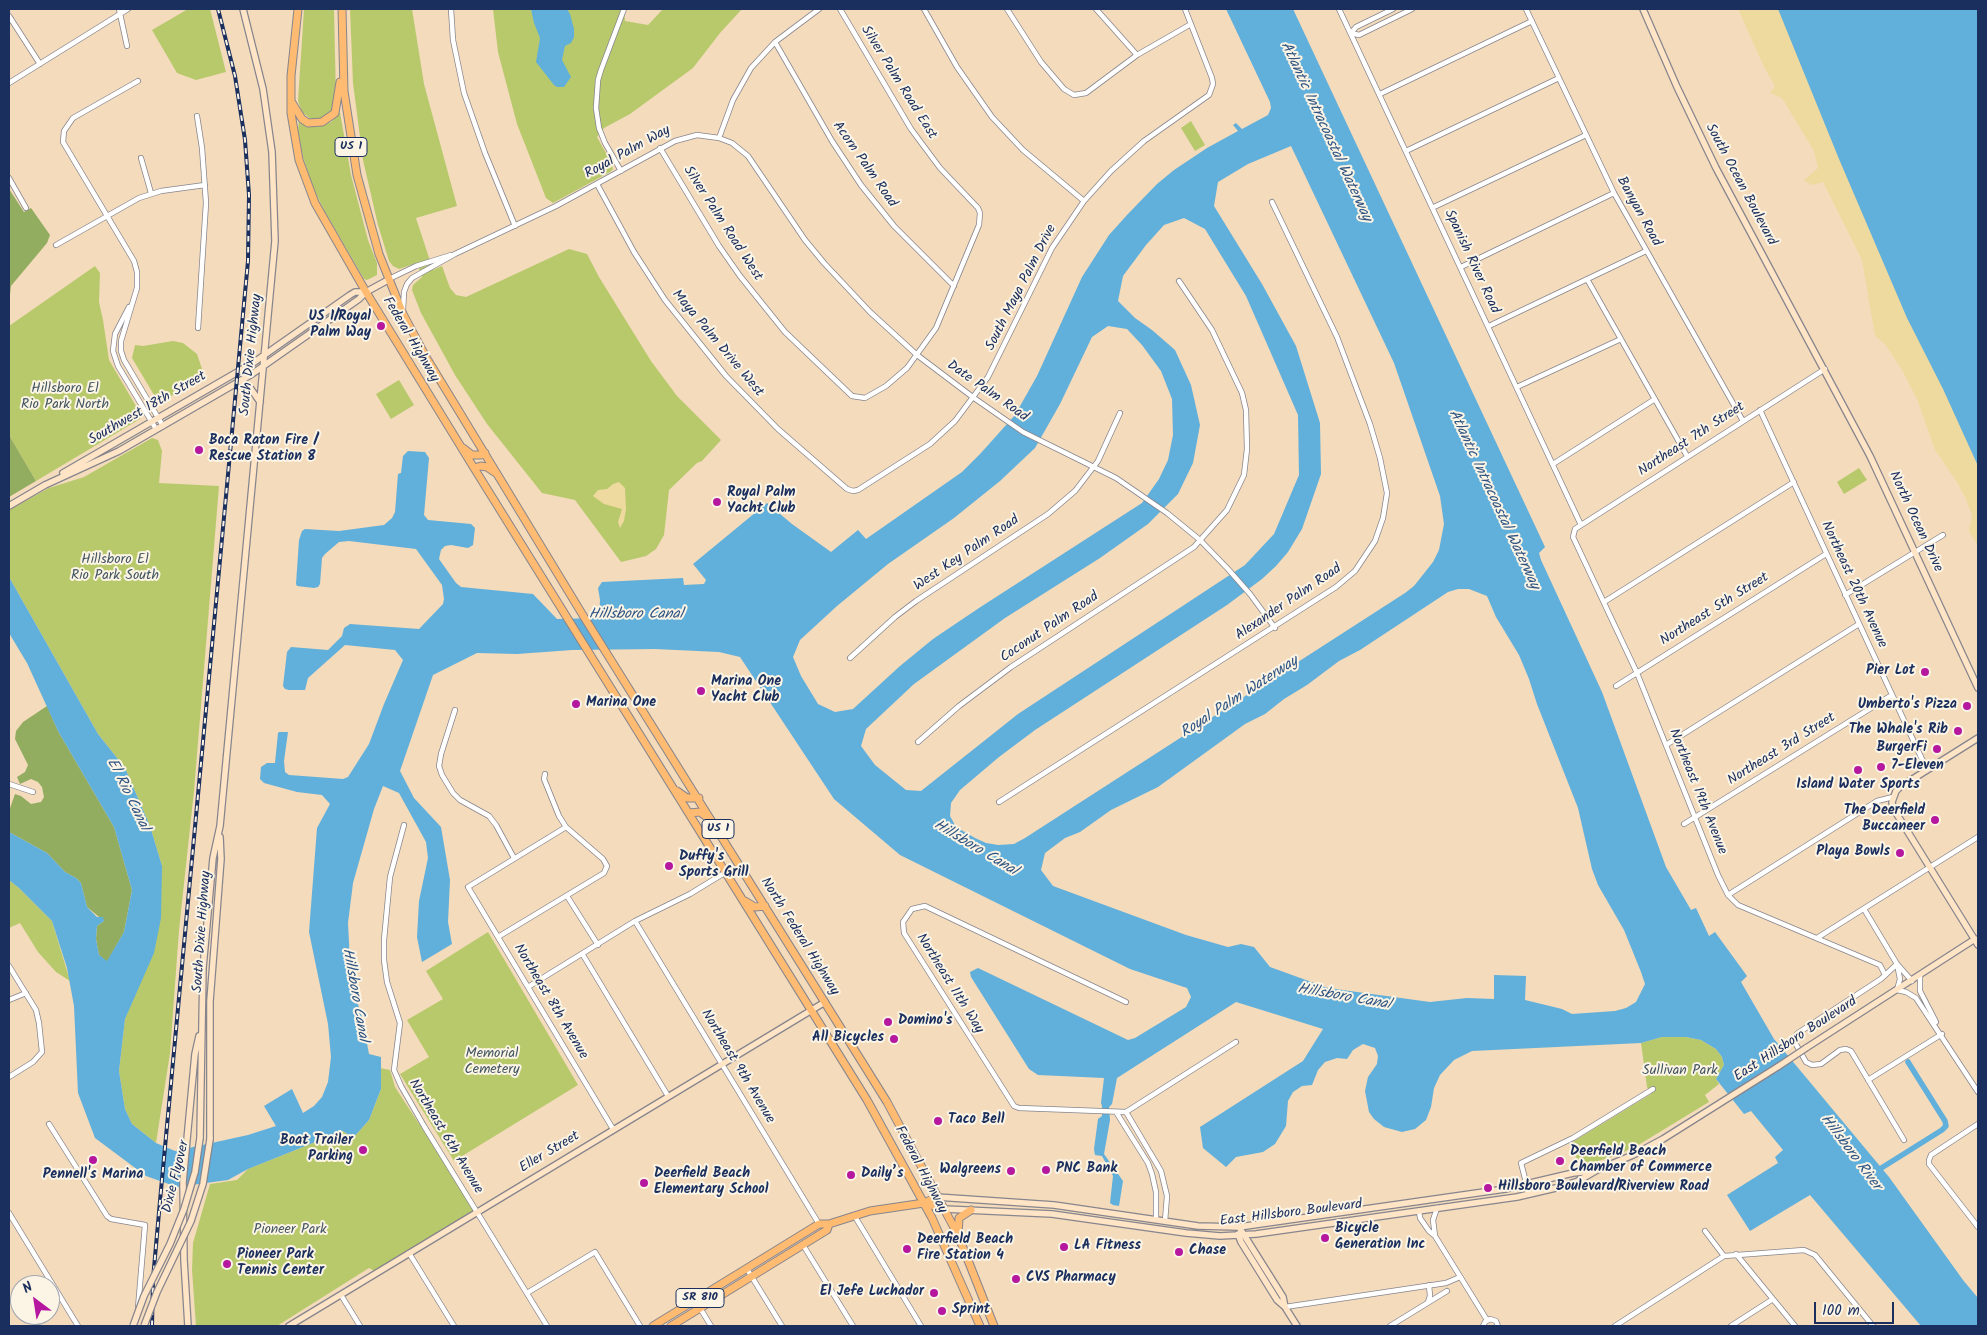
<!DOCTYPE html>
<html>
<head>
<meta charset="utf-8">
<style>
	body { margin:0 }
	#map { position:relative; width:1987px; height:1335px; overflow:hidden; background:#f3dbbc; font-family:Kalam,sans-serif }
	canvas { display:block }
	.frame { position:absolute; inset:0; border:10px solid #1b2f5e; pointer-events:none }
	.north { position:absolute; left:10px; top:1275px; width:50px; height:50px; box-sizing:border-box; background:#fcf5e5; border:1px solid #a2a6af; border-radius:50%; rotate:329deg; font-size:14px; font-weight:700; line-height:20px; text-align:center; color:#1b2f5e }
	.north::after { content:''; display:block; margin:auto; width:18px; height:22px; background:#b5179e; clip-path:polygon(50% 0,100% 100%,50% 72%,0 100%) }
	.scale { position:absolute; left:1814px; top:1302px; width:80px; height:22px; box-sizing:border-box; border:2px solid #1b2f5e; border-top:0; padding-left:6px; font-size:15px; line-height:18px; white-space:nowrap; color:#1b2f5e; -webkit-text-stroke:4px #fcf5e5; paint-order:stroke }
</style>
</head>
<body>
<div id="map">
<canvas width="1987" height="1335"></canvas>
<div class="frame"></div>
<div class="north">N</div>
<div class="scale">100 m</div>
</div>
<script>
const ctx = document.querySelector('canvas').getContext('2d');
ctx.lineJoin = 'round';
function fillPath(path, color) { ctx.fillStyle = color; ctx.fill(path, 'evenodd'); }
const toPath = rows => new Path2D(rows.map(r => 'M' + r).join(''));
function trace(path, color, width, dash) { ctx.strokeStyle = color; ctx.lineWidth = width; ctx.lineCap = dash ? 'butt' : 'round'; ctx.setLineDash(dash || []); ctx.stroke(path); }
function write(font, color, halo, rows, align = 'center') {
  ctx.font = font + ' Kalam,sans-serif'; ctx.lineWidth = 4; ctx.setLineDash([]); ctx.textBaseline = 'middle'; ctx.strokeStyle = halo; ctx.fillStyle = color; for (const [text, x, y, turn = 0] of rows) {
    ctx.save(); ctx.translate(x, y); ctx.rotate((+turn || 0) * Math.PI / 180); ctx.textAlign = isNaN(turn) ? turn : align; if (halo) ctx.strokeText(text, 0, 0); ctx.fillText(text, 0, 0); ctx.restore();
  }
}
fillPath(toPath([
	[188,9,210,9,226,72,196,80,177,73,152,30],
	[304,9,334,9,336,99,334,109,326,118,313,121,302,112,298,101],
	[350,9,412,9,424,84,457,206,416,218,433,270,442,266,450,288,456,295,466,297,569,249,587,254,599,277,651,361,677,396,721,440,702,461,697,463,669,490,664,535,656,549,646,556,621,562,575,500,542,493,487,424,455,375,421,313,412,290,413,285,422,277,417,263,399,269,393,266,389,261,378,225,363,160,353,83],
	[493,9,624,9,625,21,648,25,663,9,742,9,720,33,693,68,630,114,604,128,597,137,611,162,613,169,610,172,553,203,546,198,517,124,498,52],
	[340,112,351,175,368,240,377,263,377,275,367,280,364,279,324,210,314,190,303,157,298,130,299,120,306,125,318,127,331,122],
	[1191,121,1205,145,1195,151,1181,128],
	[95,266,100,273,99,302,103,320,109,360,140,413,140,419,36,481,9,435,9,326],
	[173,341,183,343,197,354,205,378,160,402,157,400,132,358,135,345,143,346],
	[399,380,414,405,391,419,376,394],
	[152,438,158,440,162,451,159,483,219,486,194,791,179,930,170,1053,156,1143,132,1124,125,1109,119,1071,125,1019,137,988,162,866,150,826,125,768,98,734,9,577,9,510,49,488,84,477],
	[1859,468,1867,480,1844,494,1837,482],
	[9,880,19,888,52,921,70,981,56,972,38,952,20,923,9,928],
	[488,932,578,1085,454,1161,400,1074,429,1057,407,1020,443,999,426,971],
	[1662,1037,1686,1037,1701,1040,1716,1049,1722,1057,1724,1065,1716,1079,1719,1084,1705,1095,1709,1102,1640,1144,1618,1155,1581,1166,1569,1144,1651,1094,1647,1087,1641,1043],
	[380,1068,390,1070,395,1087,406,1104,477,1212,378,1273,369,1268,277,1326,196,1326,192,1270,193,1243,210,1184,237,1180,248,1169,343,1131,353,1138,369,1120,381,1089]
]), '#b8c96c');
fillPath(toPath([
	[9,189,24,212,31,208,50,235,47,243,11,286,9,302],
	[9,435,36,481,9,497],
	[47,706,58,731,114,827,132,890,124,932,107,962,99,955,96,939,97,926,104,921,87,907,81,883,76,878,65,872,47,853,9,832,9,811,15,794,21,796,31,804,41,802,44,797,42,787,38,782,31,779,20,784,17,777,25,772,28,765,15,739,16,731,23,722]
]), '#92ad60');
fillPath(toPath([
	[1738,9,1914,9,1978,125,1978,546,1969,531,1972,515,1966,499,1957,482,1935,450,1917,399,1902,370,1885,344,1875,336,1862,260,1823,182,1812,185,1804,180,1818,168,1814,151,1782,98,1770,93,1775,86,1764,67],
	[619,482,625,488,626,509,624,521,620,528,618,522,622,509,604,504,593,496,598,490,607,489,613,484]
]), '#eeda9e');
fillPath(toPath([
	[531,9,567,9,570,14,574,29,574,37,571,43,565,46,562,60,571,77,564,87,557,87,554,85,536,62,540,38,534,23],
	[1226,9,1293,9,1545,547,1539,553,1541,560,1602,692,1666,867,1691,910,1696,908,1709,936,1715,932,1747,976,1741,982,1774,1039,1889,1177,1963,1280,1978,1298,1978,1326,1921,1326,1810,1195,1750,1231,1727,1195,1778,1163,1775,1157,1783,1150,1751,1111,1744,1114,1716,1079,1724,1065,1722,1057,1716,1049,1701,1040,1686,1037,1662,1037,1641,1043,1472,1051,1454,1060,1440,1075,1434,1088,1431,1107,1426,1120,1415,1129,1402,1132,1384,1127,1374,1119,1369,1112,1365,1091,1368,1077,1377,1064,1378,1056,1375,1048,1363,1044,1353,1050,1347,1059,1337,1058,1325,1062,1318,1070,1312,1085,1302,1086,1293,1092,1288,1101,1286,1126,1275,1144,1263,1152,1236,1157,1226,1167,1203,1148,1200,1127,1303,1061,1323,1029,1236,1002,1117,1078,1112,1104,1109,1107,1110,1120,1104,1154,1123,1181,1119,1206,1113,1205,1110,1203,1113,1176,1102,1156,1095,1155,1094,1149,1098,1119,1102,1116,1102,1106,1101,1103,1104,1078,1038,1075,1029,1069,971,977,970,972,978,968,1128,1040,1135,1038,1186,1007,1191,997,1187,988,1130,969,900,855,834,799,740,657,719,652,655,649,572,650,517,654,477,653,433,675,400,771,414,798,441,827,450,880,448,922,452,944,422,962,417,937,419,901,428,858,426,842,399,793,383,786,374,809,353,883,348,923,351,982,362,1017,369,1054,381,1057,381,1089,369,1120,353,1138,343,1131,248,1169,228,1180,177,1187,146,1176,95,1138,78,1093,74,1006,67,968,52,921,19,888,9,880,9,832,47,853,65,872,76,878,81,883,87,907,97,917,103,917,104,921,97,926,96,939,99,955,107,961,124,932,132,890,114,827,58,731,27,663,9,633,9,577,98,734,125,768,150,826,162,866,161,918,154,953,125,1019,119,1071,125,1109,132,1124,156,1143,175,1151,248,1135,276,1126,264,1106,292,1089,303,1113,314,1106,322,1097,328,1082,331,1057,328,1024,309,932,317,828,330,804,322,795,297,792,264,783,260,779,261,767,267,763,275,763,278,733,279,732,288,732,284,761,285,772,289,775,343,779,348,777,369,744,384,704,403,660,395,650,345,645,308,678,305,690,289,690,285,689,283,686,287,652,291,647,328,650,342,636,344,628,350,624,419,629,443,604,444,599,442,585,416,549,349,541,339,542,325,554,322,558,320,584,318,587,314,588,297,586,296,584,299,540,302,531,305,529,339,531,384,525,392,518,395,512,398,474,401,473,403,456,408,451,425,452,429,458,424,515,428,520,471,524,475,528,473,545,468,548,451,545,445,546,441,550,439,559,456,583,461,587,533,594,557,619,599,618,600,600,598,588,602,582,683,578,684,585,704,584,706,580,693,564,767,503,792,524,831,552,858,530,866,539,962,472,981,453,1015,415,1037,376,1082,277,1109,235,1127,215,1157,184,1174,170,1207,148,1238,131,1233,125,1236,123,1242,129,1268,115,1271,108,1270,102],
	[1291,146,1394,363,1440,496,1444,524,1439,550,1433,562,1414,586,1405,593,1025,838,1014,844,998,845,986,843,975,838,956,827,950,816,951,803,960,790,999,757,1035,730,1227,605,1262,579,1276,566,1288,552,1302,529,1321,474,1320,423,1296,346,1262,284,1214,206,1218,182,1248,164],
	[1184,218,1205,229,1246,296,1298,415,1299,475,1274,534,1245,565,1018,714,921,791,906,790,875,765,861,746,866,729,914,684,1005,618,1100,558,1148,524,1178,494,1193,463,1200,425,1191,385,1175,350,1152,330,1135,318,1118,301,1123,276,1146,245,1164,225],
	[1108,326,1127,329,1142,345,1161,371,1172,399,1173,435,1168,460,1159,479,1142,503,979,608,933,639,900,666,853,709,835,712,818,704,801,676,793,657,800,640,837,606,888,564,954,518,1000,481,1035,448,1060,404,1092,337],
	[1458,589,1469,589,1487,596,1496,617,1519,655,1529,679,1537,704,1578,808,1592,869,1598,885,1624,930,1641,972,1645,984,1636,1002,1626,1008,1615,1011,1572,1014,1562,1009,1525,1000,1526,976,1494,975,1494,999,1467,998,1430,1002,1328,988,1270,967,1254,947,1241,944,1228,947,1186,935,1053,886,1041,870,1045,853,1065,838,1080,832,1111,810,1158,787,1245,724,1265,714,1284,699,1307,685,1339,661,1360,650,1448,592],
	[1778,9,1978,9,1978,466,1943,389,1907,318,1839,159]
]), '#61afdb');
trace(toPath([
	[1875,1172,1942,1130,1946,1126,1945,1121,1908,1062]
]), '#61afdb', 5.5);
const street = toPath([
	[119,9,127,46],
	[451,9,453,40,464,93,485,153,515,226],
	[924,9,957,67,992,117,1023,150,1084,201],
	[1007,9,1041,62,1064,89,1074,95,1086,93,1137,55,1191,24],
	[1096,9,1137,55],
	[1339,9,1581,525],
	[1526,9,1614,193,1743,421],
	[9,16,40,64],
	[1351,33,1359,35,1412,9],
	[1351,33,1356,27,1393,9],
	[775,42,832,141,861,185,894,226,954,286],
	[138,81,73,118,64,131,63,142,134,261,137,272,137,288,121,341,121,351,124,360,163,426],
	[9,83,128,9],
	[1380,94,1532,21],
	[197,116,202,148,206,203,198,328],
	[719,138,733,100,751,68,775,42,819,9],
	[660,148,719,246,740,276,785,332,852,396,865,398,886,386,907,368,936,328,979,225,980,213,978,208,940,168,911,129,840,9],
	[1406,151,1559,78],
	[141,158,151,193],
	[621,171,605,143,599,128,596,108,598,80,601,70,624,9],
	[9,178,26,208],
	[597,184,634,252,665,300,726,376,778,429,847,489,853,491,858,490,930,444,955,421,988,377,1052,248,1084,201,1111,171,1144,141,1209,95,1213,84,1212,78,1185,9],
	[1434,207,1586,135],
	[56,245,139,198,161,191,205,185],
	[1461,267,1614,193],
	[389,279,416,266,451,255],
	[1587,279,1687,456],
	[129,307,115,334,113,351,118,366,156,429],
	[403,310,404,292,407,284,412,278,455,254,556,206,675,141,697,135,719,138,732,143,748,156,805,240,824,263,870,312,917,355,974,398,1023,432,1116,478,1167,513,1200,540,1228,569,1250,594,1275,628],
	[1489,326,1646,251],
	[1825,369,1575,529,1573,537,1637,673,1718,875,1728,895,1738,905,1880,965,1885,975],
	[1517,387,1621,339],
	[1760,410,1927,770],
	[1553,464,1655,399],
	[1845,595,1943,535],
	[1604,602,1794,482],
	[850,658,895,617,916,601,1048,514,1075,491,1098,461,1120,413],
	[1616,686,1826,554],
	[455,710,441,754,439,766,442,775,453,793,460,800,489,816,496,825,514,858],
	[918,742,959,706,1011,667,1194,547,1227,510,1244,475,1247,449,1246,410,1242,393,1212,330,1179,281],
	[1666,745,1859,624],
	[9,784,33,792],
	[999,802,1336,587,1355,571,1375,541,1383,518,1387,493,1380,458,1370,424,1337,337,1272,202],
	[1684,824,1892,695],
	[404,825,390,877,384,940,384,960,387,982,400,1023,394,1070,401,1086,424,1126,547,1326],
	[566,827,468,887,613,1129],
	[1728,895,1877,801,1893,797],
	[567,896,598,945],
	[1864,909,1897,964,1912,981],
	[635,921,819,1224],
	[498,937,604,873,607,866,603,859,566,827,559,816,544,779,545,774],
	[1817,938,1978,837],
	[583,955,668,1096],
	[1897,964,1881,979,1798,1033,1793,1039,1806,1062,1812,1065,1821,1064,1840,1050,1846,1049,1851,1051,1904,1140],
	[1897,964,1900,979,1897,990,1906,992,1916,998,1978,1092],
	[9,966,36,1010,39,1023,42,1052,33,1062,9,1077],
	[1920,975,1920,991,1936,1022],
	[528,987,635,921,690,894,726,872],
	[9,1000,26,993],
	[1868,1080,1942,1034],
	[1116,1112,1148,1163,1152,1174,1156,1192,1156,1219],
	[1126,1112,1019,1108,1014,1106,904,933,903,922,912,909,925,906,1126,1002],
	[1126,1112,1236,1042],
	[1126,1112,1161,1171,1167,1196,1165,1221],
	[49,1124,107,1216,111,1219,145,1225,138,1308],
	[1978,1124,1931,1155,1929,1160,1929,1164,1978,1227],
	[1529,1194,1521,1163,1573,1138,1653,1089],
	[1419,1211,1420,1218,1429,1231,1435,1236,1487,1320],
	[9,1213,78,1326],
	[854,1215,921,1326],
	[1705,1231,1724,1256],
	[1435,1236,1433,1220,1437,1208],
	[803,1245,853,1326],
	[409,1253,454,1326],
	[1736,1254,1795,1326],
	[747,1269,782,1326],
	[527,1293,595,1252,640,1326],
	[341,1295,360,1326],
	[1428,1302,1430,1296,1429,1285],
	[1285,1307,1446,1283,1460,1277],
	[700,1308,711,1326],
	[1390,1326,1447,1291],
	[1483,1326,1485,1322,1490,1319,1496,1321,1498,1326],
	[1615,1326,1724,1256,1804,1250,1815,1255,1873,1326],
	[1731,1326,1773,1299]
]);
const secondary = toPath([
	[1643,9,1677,87,1716,168,1870,456,1978,688],
	[240,381,251,389,260,402],
	[63,473,253,363,350,295,355,292,366,292],
	[9,506,45,485,119,451,252,374,359,299,366,292,388,280],
	[1978,738,1900,787,1896,791,1892,802,1893,808,1978,945],
	[1806,1048,1975,939],
	[200,1138,203,968,213,858,220,826,275,241,272,152,263,89,243,9],
	[210,1139,210,1001,221,859,220,837],
	[937,1197,1054,1205,1198,1226,1239,1227,1505,1189,1573,1173,1592,1171],
	[944,1209,1052,1214,1186,1233,1220,1236,1256,1234,1517,1197,1560,1187,1578,1181,1597,1170,1633,1155,1663,1139,1779,1066],
	[1239,1227,1283,1297,1285,1307],
	[1238,1234,1241,1242,1277,1300,1285,1307,1297,1326],
	[188,1326,184,1260,183,1182,195,1054,199,1036],
	[289,1326,825,1002]
]);
const primary = toPath([
	[298,9,291,76,291,113,299,160,315,203,366,292,474,468,867,1100,932,1218,980,1326],
	[342,9,344,91,357,175,379,254,403,314,426,357,584,617,887,1102,958,1235,994,1326],
	[291,101,302,119,308,123,322,122,335,113,340,82],
	[463,448,472,455,481,455,485,453],
	[474,468,481,466,487,467,496,473],
	[677,791,687,798,699,798],
	[689,813,700,812,711,820],
	[745,901,755,907,765,906],
	[924,1203,944,1209],
	[958,1235,959,1218,971,1210],
	[653,1326,819,1224,829,1224,870,1211,924,1203,937,1197],
	[671,1326,827,1230,829,1224]
]);
trace(street, '#87858d', 6);
trace(secondary, '#87858d', 8);
trace(primary, '#87858d', 9);
trace(street, '#fff', 4.5);
trace(secondary, '#ffe4c6', 5.5);
trace(primary, '#ffbb71', 7);
const rail = toPath([
	[152,1326,153,1279,161,1190,248,261,249,195,245,140,235,76,218,9]
]);
trace(rail, '#1b2f5e', 4);
trace(rail, '#fcf5e5', 2, [5.5]);
const secondaryBridge = toPath([
	[1779,1066,1806,1048],
	[133,1326,144,1296,170,1244,184,1209,195,1172,200,1138],
	[144,1326,157,1292,191,1221,203,1184,210,1139]
]);
trace(secondaryBridge, '#87858d', 8, []);
trace(secondaryBridge, '#ffe4c6', 5.5);
for (const [x, y, r, color] of [
	[381,326,5,"#b5179e"],
	[199,450,5,"#b5179e"],
	[717,502,5,"#b5179e"],
	[1925,672,5,"#b5179e"],
	[701,691,5,"#b5179e"],
	[576,704,5,"#b5179e"],
	[1967,706,5,"#b5179e"],
	[1958,731,5,"#b5179e"],
	[1937,749,5,"#b5179e"],
	[1881,767,5,"#b5179e"],
	[1858,770,5,"#b5179e"],
	[1935,820,5,"#b5179e"],
	[1900,853,5,"#b5179e"],
	[669,866,5,"#b5179e"],
	[888,1022,5,"#b5179e"],
	[894,1039,5,"#b5179e"],
	[938,1121,5,"#b5179e"],
	[363,1150,5,"#b5179e"],
	[93,1160,5,"#b5179e"],
	[1560,1161,5,"#b5179e"],
	[1046,1170,5,"#b5179e"],
	[1011,1171,5,"#b5179e"],
	[851,1175,5,"#b5179e"],
	[644,1183,5,"#b5179e"],
	[1488,1188,5,"#b5179e"],
	[1325,1238,5,"#b5179e"],
	[1064,1247,5,"#b5179e"],
	[907,1249,5,"#b5179e"],
	[1179,1252,5,"#b5179e"],
	[227,1264,5,"#b5179e"],
	[1016,1279,5,"#b5179e"],
	[934,1293,5,"#b5179e"],
	[942,1311,5,"#b5179e"]
]) { const dot = new Path2D(); dot.arc(x, y, r, 0, 2 * Math.PI); ctx.fillStyle = color; ctx.fill(dot); trace(dot, '#fcf5e5', 2); }
for (const [x, y, w] of [
	[351,147,32],
	[718,829,32],
	[700,1298,48]
]) { const box = new Path2D(); box.roundRect(x - w / 2, y - 9.5, w, 19, 4); ctx.fillStyle = '#fcf5e5'; ctx.fill(box); trace(box, '#1b2f5e', 1); }
write('bold 12px', '#1b2f5e', null, [
	["US 1",351,147],
	["US 1",718,829],
	["SR 810",700,1298]
]);
write('14px', '#1b2f5e', '#fcf5e5', [
	["Silver Palm Road East",898,83,58],
	["Royal Palm Way",628,153,-29],
	["Acorn Palm Road",864,165,55],
	["South Ocean Boulevard",1740,185,62],
	["Banyan Road",1638,212,61],
	["Silver Palm Road West",722,224,57],
	["Spanish River Road",1471,262,65],
	["South Maya Palm Drive",1022,288,-63],
	["Federal Highway",410,340,59],
	["Maya Palm Drive West",717,344,50],
	["South Dixie Highway",252,355,-84],
	["Date Palm Road",987,392,35],
	["Southwest 18th Street",148,409,-30],
	["Northeast 7th Street",1692,440,-33],
	["North Ocean Drive",1915,522,65],
	["West Key Palm Road",967,554,-34],
	["Northeast 20th Avenue",1853,585,65],
	["Alexander Palm Road",1289,603,-34],
	["Northeast 5th Street",1715,610,-32],
	["Coconut Palm Road",1050,628,-34],
	["Northeast 3rd Street",1782,750,-32],
	["Northeast 19th Avenue",1697,792,68],
	["South Dixie Highway",203,932,-86],
	["North Federal Highway",799,937,58],
	["Northeast 11th Way",949,984,58],
	["Northeast 8th Avenue",550,1002,59],
	["East Hillsboro Boulevard",1796,1040,-33],
	["Northeast 9th Avenue",737,1067,59],
	["Northeast 6th Avenue",445,1137,59],
	["Eller Street",550,1153,-31],
	["Federal Highway",920,1170,62],
	["Dixie Flyover",177,1177,-76],
	["East Hillsboro Boulevard",1291,1214,-7]
]);
write('bold 14px', '#1b2f5e', '#fcf5e5', [
	["US 1/Royal",371,318,"right"],
	["Palm Way",371,334,"right"],
	["Boca Raton Fire /",209,442],
	["Rescue Station 8",209,458],
	["Royal Palm",727,494],
	["Yacht Club",727,510],
	["Pier Lot",1915,672,"right"],
	["Marina One",711,683],
	["Yacht Club",711,699],
	["Marina One",586,704],
	["Umberto's Pizza",1957,706,"right"],
	["The Whale's Rib",1948,731,"right"],
	["BurgerFi",1927,749,"right"],
	["7-Eleven",1891,767],
	["Island Water Sports",1858,786,"center"],
	["The Deerfield",1925,812,"right"],
	["Buccaneer",1925,828,"right"],
	["Playa Bowls",1890,853,"right"],
	["Duffy's",679,858],
	["Sports Grill",679,874],
	["Domino's",898,1022],
	["All Bicycles",884,1039,"right"],
	["Taco Bell",948,1121],
	["Boat Trailer",353,1142,"right"],
	["Parking",353,1158,"right"],
	["Deerfield Beach",1570,1153],
	["Chamber of Commerce",1570,1169],
	["PNC Bank",1056,1170],
	["Walgreens",1001,1171,"right"],
	["Deerfield Beach",654,1175],
	["Elementary School",654,1191],
	["Daily’s",861,1175],
	["Pennell's Marina",93,1176,"center"],
	["Hillsboro Boulevard/Riverview Road",1498,1188],
	["Bicycle",1335,1230],
	["Generation Inc",1335,1246],
	["Deerfield Beach",917,1241],
	["Fire Station 4",917,1257],
	["LA Fitness",1074,1247],
	["Chase",1189,1252],
	["Pioneer Park",237,1256],
	["Tennis Center",237,1272],
	["CVS Pharmacy",1026,1279],
	["El Jefe Luchador",924,1293,"right"],
	["Sprint",952,1311]
], 'left');
write('14px', '#425662', '#fcf5e5', [
	["Hillsboro El",65,390],
	["Rio Park North",65,406],
	["Hillsboro El",115,561],
	["Rio Park South",115,577],
	["Memorial",492,1055],
	["Cemetery",492,1071],
	["Sullivan Park",1680,1072],
	["Pioneer Park",290,1231]
]);
write('italic 15px', '#305584', '#fcf5e5', [
	["Atlantic Intracoastal Waterway",1325,132,65],
	["Atlantic Intracoastal Waterway",1493,500,65],
	["Hillsboro Canal",636,615],
	["Royal Palm Waterway",1240,698,-33],
	["El Rio Canal",127,795,64],
	["Hillsboro Canal",975,849,31],
	["Hillsboro Canal",354,995,80],
	["Hillsboro Canal",1344,998,10],
	["Hillsboro River",1850,1153,53]
]);
</script>
</body>
</html>
